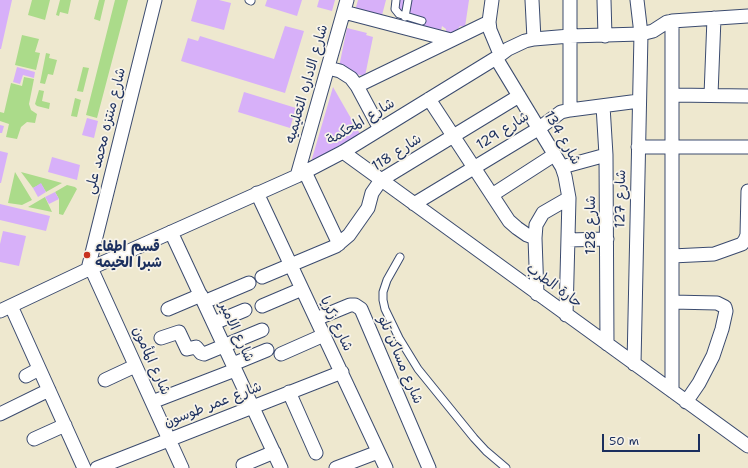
<!DOCTYPE html>
<html>
<head>
<meta charset="utf-8">
<style>
	body { margin:0 }
	#map { position:relative; width:748px; height:468px; overflow:hidden; background:#eee8cf; font-family:"Shantell Sans",sans-serif }
	canvas { display:block }
	.scale { position:absolute; left:602px; top:434px; width:98px; height:18px; box-sizing:border-box; border:2px solid #1b2f5e; border-top:0; padding-left:5px; font-size:12px; line-height:14px; white-space:nowrap; color:#1b2f5e; -webkit-text-stroke:3px #f7f3e8; paint-order:stroke }
</style>
</head>
<body>
<div id="map">
<canvas width="748" height="468"></canvas>
<div class="scale">50 m</div>
</div>
<script>
const ctx = document.querySelector('canvas').getContext('2d');
ctx.lineJoin = 'round';
function fillPath(path, color) { ctx.fillStyle = color; ctx.fill(path, 'evenodd'); }
const toPath = rows => new Path2D(rows.map(r => 'M' + r).join(''));
function trace(path, color, width, dash) { ctx.strokeStyle = color; ctx.lineWidth = width; ctx.lineCap = dash ? 'butt' : 'round'; ctx.setLineDash(dash || []); ctx.stroke(path); }
function write(font, color, halo, rows, align = 'center') {
  ctx.font = font + ' "Shantell Sans","Playpen Sans Arabic",sans-serif'; ctx.lineWidth = 3.5; ctx.setLineDash([]); ctx.textBaseline = 'middle'; ctx.strokeStyle = halo; ctx.fillStyle = color; for (const [text, x, y, turn = 0] of rows) {
    ctx.save(); ctx.translate(x, y); ctx.rotate((+turn || 0) * Math.PI / 180); ctx.textAlign = isNaN(turn) ? turn : align; if (halo) ctx.strokeText(text, 0, 0); ctx.fillText(text, 0, 0); ctx.restore();
  }
}
fillPath(toPath([
	[32,0,50,0,45,20,28,15],
	[60,0,71,0,68,14,60,12,59,16,56,15],
	[99,0,105,0,100,21,94,19],
	[115,0,128,0,97,118,86,115],
	[22,35,39,39,35,52,40,53,36,70,15,65],
	[46,53,50,54,49,58,57,60,53,75,48,74,45,84,40,83],
	[83,67,89,68,83,92,77,91],
	[24,77,34,79,29,104,31,110,37,114,35,123,27,122,21,127,17,139,6,137,9,124,0,121,0,112,4,113,11,83,22,86],
	[39,90,44,91,42,101,50,103,49,109,37,106,35,104],
	[75,98,81,100,77,117,71,116],
	[15,172,32,200,22,205,8,203],
	[21,172,62,183,46,192,41,184,33,188],
	[67,185,75,187,77,189,63,215,59,214,59,199,55,192],
	[45,197,52,212,28,207]
]), '#abdb8a');
fillPath(toPath([
	[0,0,12,0,1,49,0,49],
	[197,0,219,0,231,3,224,30,191,21],
	[267,0,302,0,297,16,265,6],
	[319,0,335,0,332,11,317,7],
	[358,0,386,0,381,19,355,11],
	[400,0,469,0,465,27,460,26,456,32,446,32,446,29,442,26,440,35,423,30,424,23,422,21,418,29,404,24,403,18,397,18],
	[285,26,304,31,285,93,181,61,188,38,198,41,200,36,274,59],
	[347,28,367,33,366,35,373,37,365,76,345,72,339,67],
	[17,67,35,72,34,78,23,75,20,84,13,82],
	[333,87,360,134,311,162],
	[244,92,296,108,290,128,238,112],
	[87,118,98,121,94,138,82,135],
	[0,125,4,126,2,133,0,133],
	[0,151,8,153,1,183,0,183],
	[52,157,80,165,77,180,48,172],
	[41,183,46,192,38,197,33,188],
	[55,192,59,199,49,204,45,197],
	[0,204,50,216,46,231,0,220],
	[3,231,26,236,19,266,0,262,0,244]
]), '#d7b0f9');
const lane = toPath([
	[249,0,251,1],
	[396,0,395,9,399,14,422,21],
	[405,17,408,0],
	[400,257,387,280,383,292,383,300,385,309,399,338,418,369,474,438,486,451,506,468]
]);
const street = toPath([
	[492,0,489,22,490,30,500,54],
	[532,0,534,39],
	[604,0,605,36],
	[344,12,451,40],
	[496,58,562,167,565,176,569,198,566,315],
	[328,68,340,71,351,78,357,86,380,129],
	[357,86,489,22],
	[672,95,748,96],
	[711,95,714,18],
	[429,99,509,221,517,228,527,235,535,238],
	[603,106,606,155,607,344],
	[570,110,570,0],
	[638,147,748,147],
	[343,152,748,446],
	[562,167,606,155],
	[305,172,339,244],
	[297,176,347,0],
	[257,193,386,468],
	[492,195,554,155],
	[414,204,538,129,561,112,570,110,639,101],
	[171,232,281,468],
	[568,240,607,239],
	[672,256,714,254,742,244,745,240,747,235,748,191],
	[91,268,182,468],
	[88,269,155,0],
	[262,277,336,246,349,235,368,208,372,193,381,180,519,96],
	[537,294,535,238,536,225,543,213,569,198],
	[204,302,249,283],
	[672,302,717,303,725,307,726,311,722,329,713,356,699,383,686,402],
	[11,306,84,468],
	[262,306,302,289],
	[168,309,201,295],
	[0,311,91,268,297,176,343,152,496,58,508,49,525,41,534,39,570,36,641,34,653,31,667,22,672,21,748,16],
	[316,319,350,305,355,305,361,309,429,468],
	[214,323,245,310],
	[161,338,179,332,187,349,196,347,201,353,204,354,262,330],
	[281,354,324,335],
	[233,364,267,350],
	[634,364,641,34,637,0],
	[26,376,39,369],
	[105,380,135,366],
	[672,391,672,21],
	[289,392,316,453],
	[152,402,235,370],
	[0,414,49,390],
	[34,439,65,425],
	[243,465,274,452],
	[97,468,342,372],
	[336,468,378,452]
]);
trace(lane, '#3b4b6f', 9);
trace(street, '#3b4b6f', 15);
trace(lane, '#fff', 7);
trace(street, '#fff', 13);
for (const [x, y, r, color] of [
	[87,255,4,"#c8321e"]
]) { const dot = new Path2D(); dot.arc(x, y, r, 0, 2 * Math.PI); ctx.fillStyle = color; ctx.fill(dot); trace(dot, '#f7f3e8', 1.5); }
write('14px', '#1b2f5e', '#f7f3e8', [
	["شارع الاداره التعليميه",307,84,-74],
	["شارع المحكمة",361,122,-31],
	["شارع منتزه محمد على",106,131,-76],
	["شارع 129",503,131,-32],
	["شارع 134",562,138,60],
	["شارع 118",397,153,-33],
	["شارع 127",621,199,-89],
	["شارع 128",591,225,-90],
	["حارة الطرب",554,286,36],
	["شارع زكريا",336,324,65],
	["شارع الامير",236,332,65],
	["شارع مساكن تلو",400,360,67],
	["شارع المأمون",151,361,66],
	["شارع عمر طوسون",213,405,-21]
]);
write('bold 14px', '#1b2f5e', '#f7f3e8', [
	["قسم اطفاء",95,247],
	["شبرا الخيمه",95,263]
], 'left');
</script>
</body>
</html>
